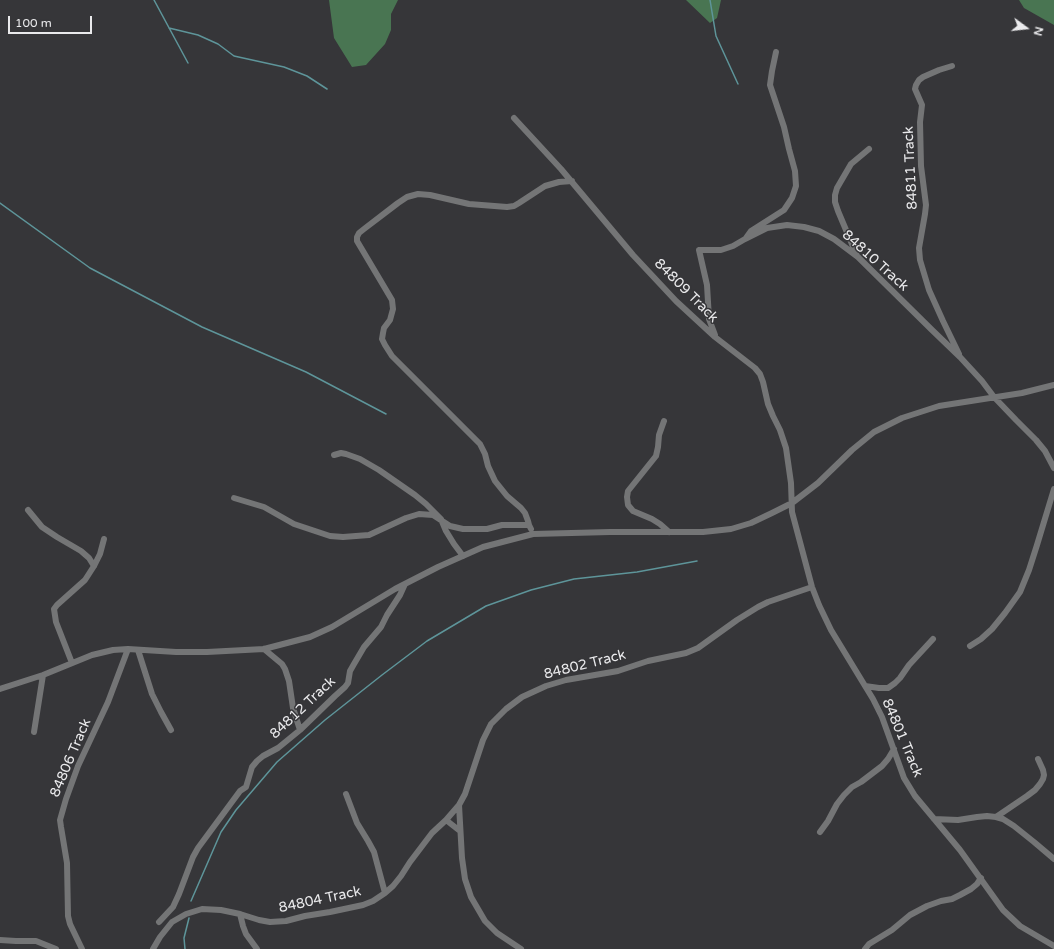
<!DOCTYPE html>
<html>
<head>
<meta charset="utf-8">
<style>
	body { margin:0 }
	#map { position:relative; width:1054px; height:949px; overflow:hidden; background:#363639; font-family:"Varela Round",sans-serif }
	canvas { display:block }
	.north { position:absolute; left:1006px; top:8px; width:40px; height:40px; -webkit-text-stroke:3px #363639; paint-order:stroke; rotate:105deg; font-size:11px; font-weight:700; line-height:16px; text-align:center; color:#eaeaec }
	.north::after { content:''; display:block; margin:auto; width:14px; height:18px; background:#eaeaec; clip-path:polygon(50% 0,100% 100%,50% 72%,0 100%) }
	.scale { position:absolute; left:8px; top:16px; width:84px; height:18px; box-sizing:border-box; border:2px solid #eaeaec; border-top:0; padding-left:5px; font-size:12px; line-height:14px; white-space:nowrap; color:#eaeaec; -webkit-text-stroke:3px #363639; paint-order:stroke }
</style>
</head>
<body>
<div id="map">
<canvas width="1054" height="949"></canvas>
<div class="north">N</div>
<div class="scale">100 m</div>
</div>
<script>
const ctx = document.querySelector('canvas').getContext('2d');
ctx.lineJoin = 'round';
function fillPath(path, color) { ctx.fillStyle = color; ctx.fill(path, 'evenodd'); }
const toPath = rows => new Path2D(rows.map(r => 'M' + r).join(''));
function trace(path, color, width, dash) { ctx.strokeStyle = color; ctx.lineWidth = width; ctx.lineCap = dash ? 'butt' : 'round'; ctx.setLineDash(dash || []); ctx.stroke(path); }
function write(font, color, halo, rows, align = 'center') {
  ctx.font = font + ' "Varela Round",sans-serif'; ctx.lineWidth = 3; ctx.setLineDash([]); ctx.textBaseline = 'middle'; ctx.strokeStyle = halo; ctx.fillStyle = color; for (const [text, x, y, turn = 0] of rows) {
    ctx.save(); ctx.translate(x, y); ctx.rotate((+turn || 0) * Math.PI / 180); ctx.textAlign = isNaN(turn) ? turn : align; if (halo) ctx.strokeText(text, 0, 0); ctx.fillText(text, 0, 0); ctx.restore();
  }
}
fillPath(toPath([
	[329,0,398,0,391,14,391,30,385,44,366,65,352,67,334,38],
	[686,0,721,0,717,18,710,23],
	[1019,0,1054,0,1054,25,1024,8]
]), '#497552');
trace(toPath([
	[154,0,188,63],
	[710,0,716,36,738,84],
	[169,28,198,35,218,44,234,56,284,67,307,76,327,89],
	[0,203,90,268,202,327,306,372,386,414],
	[191,901,221,832,236,810,277,762,325,720,382,675,427,641,486,606,531,590,574,579,637,572,697,561],
	[185,949,184,938,189,918]
]), '#5e959a', 1.5);
trace(toPath([
	[952,66,939,70,923,77,919,80,916,85,915,89,922,105,920,122,921,166,926,205,925,214,919,248,920,260,929,290,943,321,959,354],
	[514,118,561,169,633,255,676,301,715,337,755,368,760,374,763,382,768,404,773,416,780,430,786,448,791,483,792,512,812,587,819,605,831,630,873,699,882,717,904,778,915,796,960,850,1003,910,1020,926,1054,946],
	[746,238,751,231,784,210,792,198,796,186,795,171,789,149,784,127,770,85,772,71,776,52],
	[857,256,838,211,835,202,835,195,837,188,851,164,869,149],
	[715,335,709,319,707,285,699,250,721,250,733,246,745,239,767,228,787,225,804,227,819,231,834,239,858,257,932,330,960,357,982,381,994,397,1016,420,1036,440,1045,451,1054,468],
	[664,421,659,435,658,447,656,456,628,491,627,497,628,505,633,511,652,519,660,524,669,532],
	[334,455,341,453,346,454,360,459,379,470,415,495,426,504,441,519,446,531,454,544,463,556],
	[234,498,264,507,294,524,330,536,343,537,369,535,406,518,419,514,433,515,450,526,463,529,487,529,502,525,529,525,531,529],
	[28,510,42,527,57,537,81,551,89,558,94,566],
	[529,525,528,521,525,513,521,508,507,496,495,481,488,466,485,454,480,444,392,356,385,345,382,339,383,333,384,328,390,320,393,309,392,300,357,241,357,237,359,233,364,229,398,203,407,197,418,194,430,195,469,204,507,207,514,206,519,203,545,186,559,182,572,181],
	[970,646,981,639,992,629,1005,613,1020,592,1029,570,1037,545,1054,489],
	[264,649,282,664,285,669,289,681,293,708,300,730],
	[138,650,152,694,161,712,171,730],
	[72,663,56,622,54,609,57,605,85,580,94,566,100,554,104,539],
	[865,686,879,688,888,688,895,683,900,678,909,665,933,639],
	[0,689,43,675,92,655,113,650,128,649,176,652,207,652,264,649,310,637,332,627,395,589,438,567,483,547,533,534,610,532,703,532,731,529,751,523,772,513,792,503,818,483,852,450,874,432,902,418,939,406,1022,393,1054,385],
	[34,732,43,675],
	[346,794,357,823,368,841,374,852,385,893],
	[996,817,1027,796,1035,790,1040,784,1043,779,1044,775,1043,770,1038,759],
	[934,819,958,820,977,817,987,816,996,817,1003,819,1014,826,1034,842,1054,859],
	[446,820,460,831],
	[820,832,828,821,837,804,844,795,852,787,861,782,882,766,888,759,894,749],
	[240,914,243,926,246,934,257,949],
	[159,922,173,907,179,894,193,857,198,848,240,791,246,787,252,767,257,761,263,756,278,748,300,730,335,696,345,687,348,683,350,671,354,664,364,647,381,627,387,615,400,595,405,584],
	[0,940,16,941,36,941,56,949],
	[82,949,70,924,68,916,67,863,61,827,60,820,66,799,78,766,108,702,128,649],
	[153,949,160,937,172,922,186,914,202,909,221,910,240,914,259,920,270,922,286,921,305,916,330,912,363,905,373,901,385,893,393,886,401,876,410,862,432,833,446,820,459,805],
	[521,949,497,933,485,921,471,897,465,879,462,858,459,805,465,794,483,740,491,724,506,709,522,697,546,686,566,680,618,671,648,661,686,653,698,648,737,620,758,607,768,602,812,587],
	[865,949,869,944,892,930,910,915,927,906,941,901,952,899,960,895,971,889,977,884,981,878]
]), '#747576', 6);
write('14px', '#eaeaec', '#363639', [
	["84811 Track",911,168,-93],
	["84810 Track",875,261,42],
	["84809 Track",686,291,45],
	["84802 Track",585,665,-14],
	["84812 Track",303,708,-43],
	["84801 Track",902,738,67],
	["84806 Track",71,758,-67],
	["84804 Track",320,900,-12]
]);
</script>
</body>
</html>
